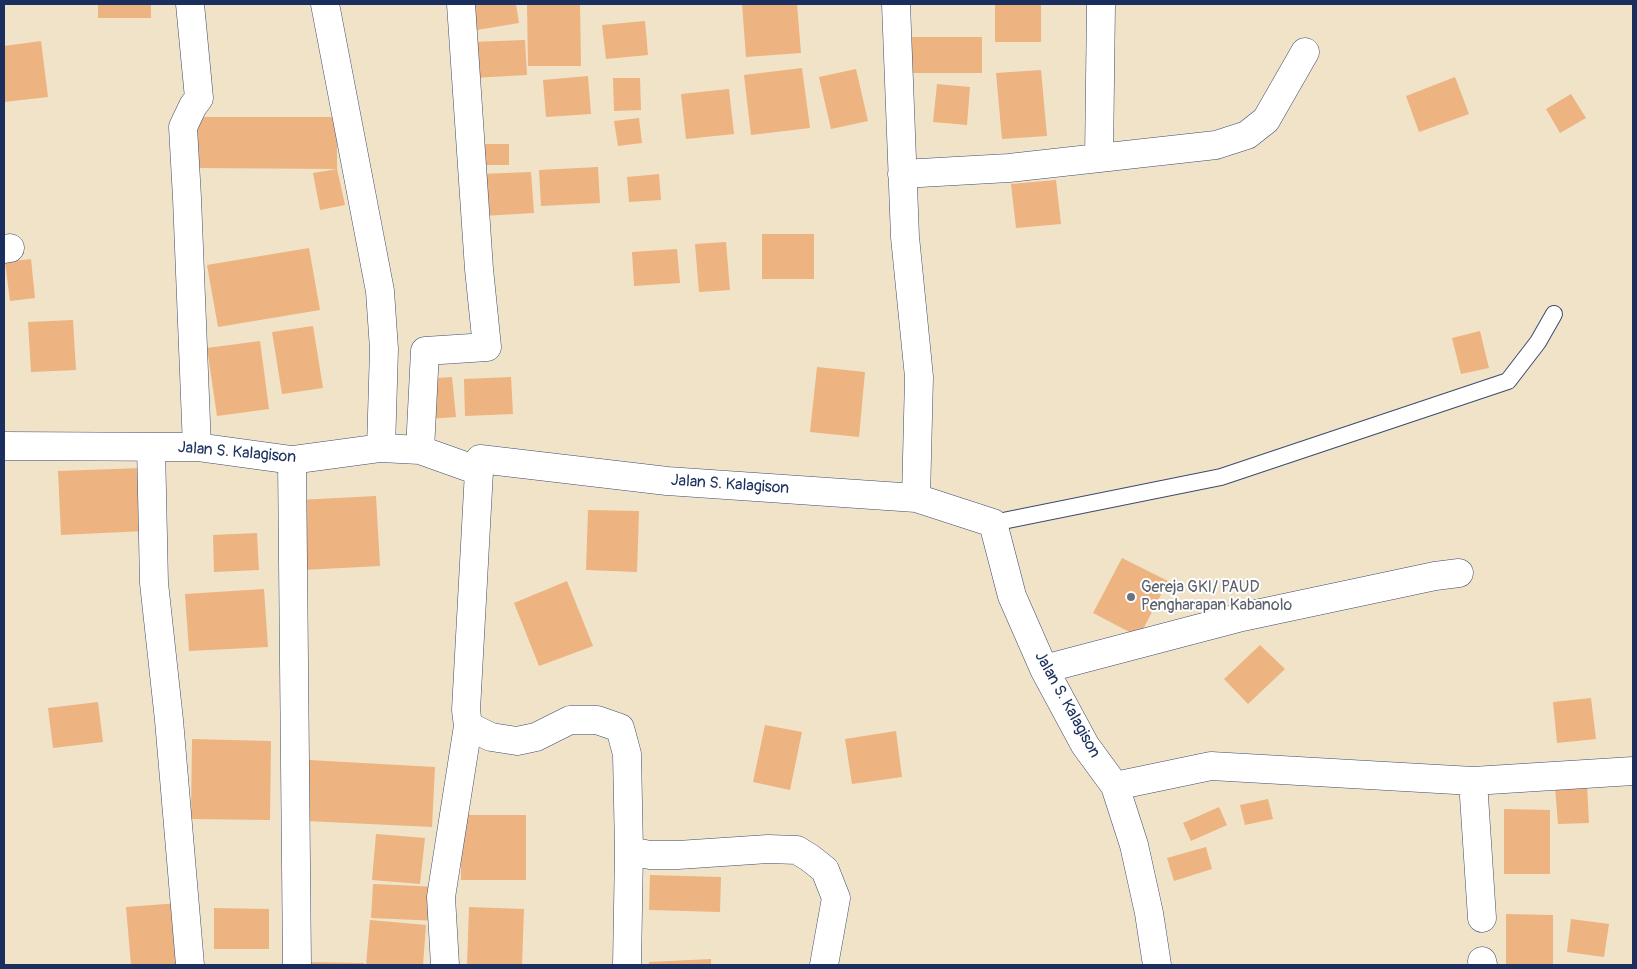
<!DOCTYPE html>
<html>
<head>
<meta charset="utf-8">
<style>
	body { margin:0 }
	#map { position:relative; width:1637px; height:969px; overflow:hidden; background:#f1e3c8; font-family:Pangolin,sans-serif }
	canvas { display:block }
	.frame { position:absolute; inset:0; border:5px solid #1b2f5e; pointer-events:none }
</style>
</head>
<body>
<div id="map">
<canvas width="1637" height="969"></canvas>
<div class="frame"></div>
</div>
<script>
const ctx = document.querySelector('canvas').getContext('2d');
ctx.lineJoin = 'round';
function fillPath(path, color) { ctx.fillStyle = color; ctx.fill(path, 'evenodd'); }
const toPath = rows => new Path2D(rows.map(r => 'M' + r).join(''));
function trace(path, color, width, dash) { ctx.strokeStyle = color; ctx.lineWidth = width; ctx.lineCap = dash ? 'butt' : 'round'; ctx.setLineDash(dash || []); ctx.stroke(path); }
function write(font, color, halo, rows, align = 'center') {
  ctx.font = font + ' Pangolin,sans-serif'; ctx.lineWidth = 4; ctx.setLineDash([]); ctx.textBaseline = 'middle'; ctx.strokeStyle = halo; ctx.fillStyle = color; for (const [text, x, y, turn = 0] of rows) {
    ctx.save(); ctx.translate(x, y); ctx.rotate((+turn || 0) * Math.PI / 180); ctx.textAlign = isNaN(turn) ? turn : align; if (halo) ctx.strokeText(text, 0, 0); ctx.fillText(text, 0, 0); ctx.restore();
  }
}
fillPath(toPath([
	[98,4,151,4,151,18,98,18],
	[477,4,516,4,519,23,471,31,467,5],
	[527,4,580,4,581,66,528,66],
	[742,4,797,4,801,53,746,57],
	[995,4,1041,4,1041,42,995,42],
	[645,21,648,55,606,59,602,25],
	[912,37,982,37,982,73,912,73],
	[525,40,527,75,473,78,471,42],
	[41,41,48,97,4,102,4,46],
	[802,68,810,128,751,135,744,75],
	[856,69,868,121,831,129,819,77],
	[1041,70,1047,136,1002,139,996,73],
	[588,76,591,114,546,117,543,80],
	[1455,77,1469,114,1419,132,1406,96],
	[613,78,640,78,641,110,614,111],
	[937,84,970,87,967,125,933,122],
	[729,89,734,134,686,139,681,94],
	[1571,94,1586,118,1560,133,1546,109],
	[196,117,337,117,337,169,345,205,320,210,313,173,337,169,196,168],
	[639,118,642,143,618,146,614,121],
	[477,144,509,144,509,165,477,165],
	[598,167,600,203,541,206,539,170],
	[531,172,534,213,483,216,480,174],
	[659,174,661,200,629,202,627,177],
	[1056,180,1061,224,1016,228,1011,184],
	[762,234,814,234,814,279,762,279],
	[726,242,730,290,699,292,695,244],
	[309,248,320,310,218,327,207,265],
	[677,249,680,283,634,286,632,252],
	[31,259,35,298,10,301,5,262],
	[73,320,76,370,31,372,28,322],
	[313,326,323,388,282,394,272,332],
	[1480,331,1489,368,1461,374,1452,338],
	[260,341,269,409,217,416,207,348],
	[817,367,865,372,859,437,810,432],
	[452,377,456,417,427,419,423,379],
	[511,377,513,414,465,416,464,379],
	[142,468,145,531,61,535,58,471],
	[376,496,380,566,303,570,299,500],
	[588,510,639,511,637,572,586,570],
	[257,533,259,570,214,572,213,535],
	[1122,558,1168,581,1139,637,1093,613],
	[567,581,593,646,539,666,514,603],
	[264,589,268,647,189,651,185,594],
	[1260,645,1285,669,1248,704,1224,679],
	[1591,698,1596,739,1557,743,1553,702],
	[98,702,103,742,53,748,48,708],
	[765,725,802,732,790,790,753,782],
	[896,731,902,777,852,784,845,739],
	[192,739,271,741,270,820,191,819],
	[309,760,435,767,432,827,306,821],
	[1587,785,1589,823,1558,824,1555,787],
	[1268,799,1273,819,1245,825,1240,805],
	[1219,807,1227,825,1191,841,1183,823],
	[1504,809,1550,810,1550,874,1504,874],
	[461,815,526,815,526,880,461,880],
	[376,834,425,838,420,884,372,880],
	[1206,847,1212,869,1174,881,1167,858],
	[650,875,721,877,720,912,649,910],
	[373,884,440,887,439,921,371,918],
	[179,903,186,965,131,965,126,907],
	[469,907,524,909,522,965,467,965],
	[214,908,269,909,269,949,214,949],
	[1506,914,1553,915,1553,965,1506,965],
	[1571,919,1609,924,1604,957,1567,952],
	[370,920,426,925,423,965,366,965],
	[711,959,711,965,649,965,649,962],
	[302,962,364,963,364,965,302,965]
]), '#edb380');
const lane = toPath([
	[993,523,1221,477,1508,381,1538,342,1554,314]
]);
const street = toPath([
	[190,4,199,98,193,106,183,127,187,198,197,447],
	[325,4,380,291,384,349,381,448],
	[896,4,905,237,919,377,916,498],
	[1099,158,1101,4],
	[902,174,1009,168,1216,145,1247,135,1266,120,1305,52],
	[4,249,10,248],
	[4,446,197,447,292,460,381,448,420,450,479,471,480,459,667,481,916,498,993,523,1012,596,1044,669,1085,745,1115,786,1134,845,1149,913,1157,965],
	[151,447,154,583,169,720,190,965],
	[420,450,425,351,487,347,479,269,461,4],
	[292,460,297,965],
	[479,471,466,710,468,726,491,737,517,741,536,737,570,720,597,720,620,728,627,754,629,851,650,855,678,855,768,849,797,850,810,858,825,870,836,898,824,965],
	[1044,669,1242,617,1435,576,1459,573],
	[1473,781,1482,918],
	[1115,786,1211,766,1473,781,1633,771],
	[1482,961,1483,965],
	[445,965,441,897,468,726],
	[627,965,629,851]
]);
trace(lane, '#3b4a6e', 18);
trace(street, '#3b4a6e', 29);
trace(lane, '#fff', 16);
trace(street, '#fff', 28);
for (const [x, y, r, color] of [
	[1131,597,5,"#6b7280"]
]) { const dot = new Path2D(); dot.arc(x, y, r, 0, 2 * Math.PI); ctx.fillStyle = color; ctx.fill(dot); trace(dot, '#fff', 2); }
write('16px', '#1b2f5e', '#fff', [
	["Jalan S. Kalagison",237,453,5],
	["Jalan S. Kalagison",730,485,4],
	["Jalan S. Kalagison",1067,705,61]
]);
write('16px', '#5b616d', '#fff', [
	["Gereja GKI/ PAUD",1141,588],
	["Pengharapan Kabanolo",1141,606]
], 'left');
</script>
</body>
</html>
